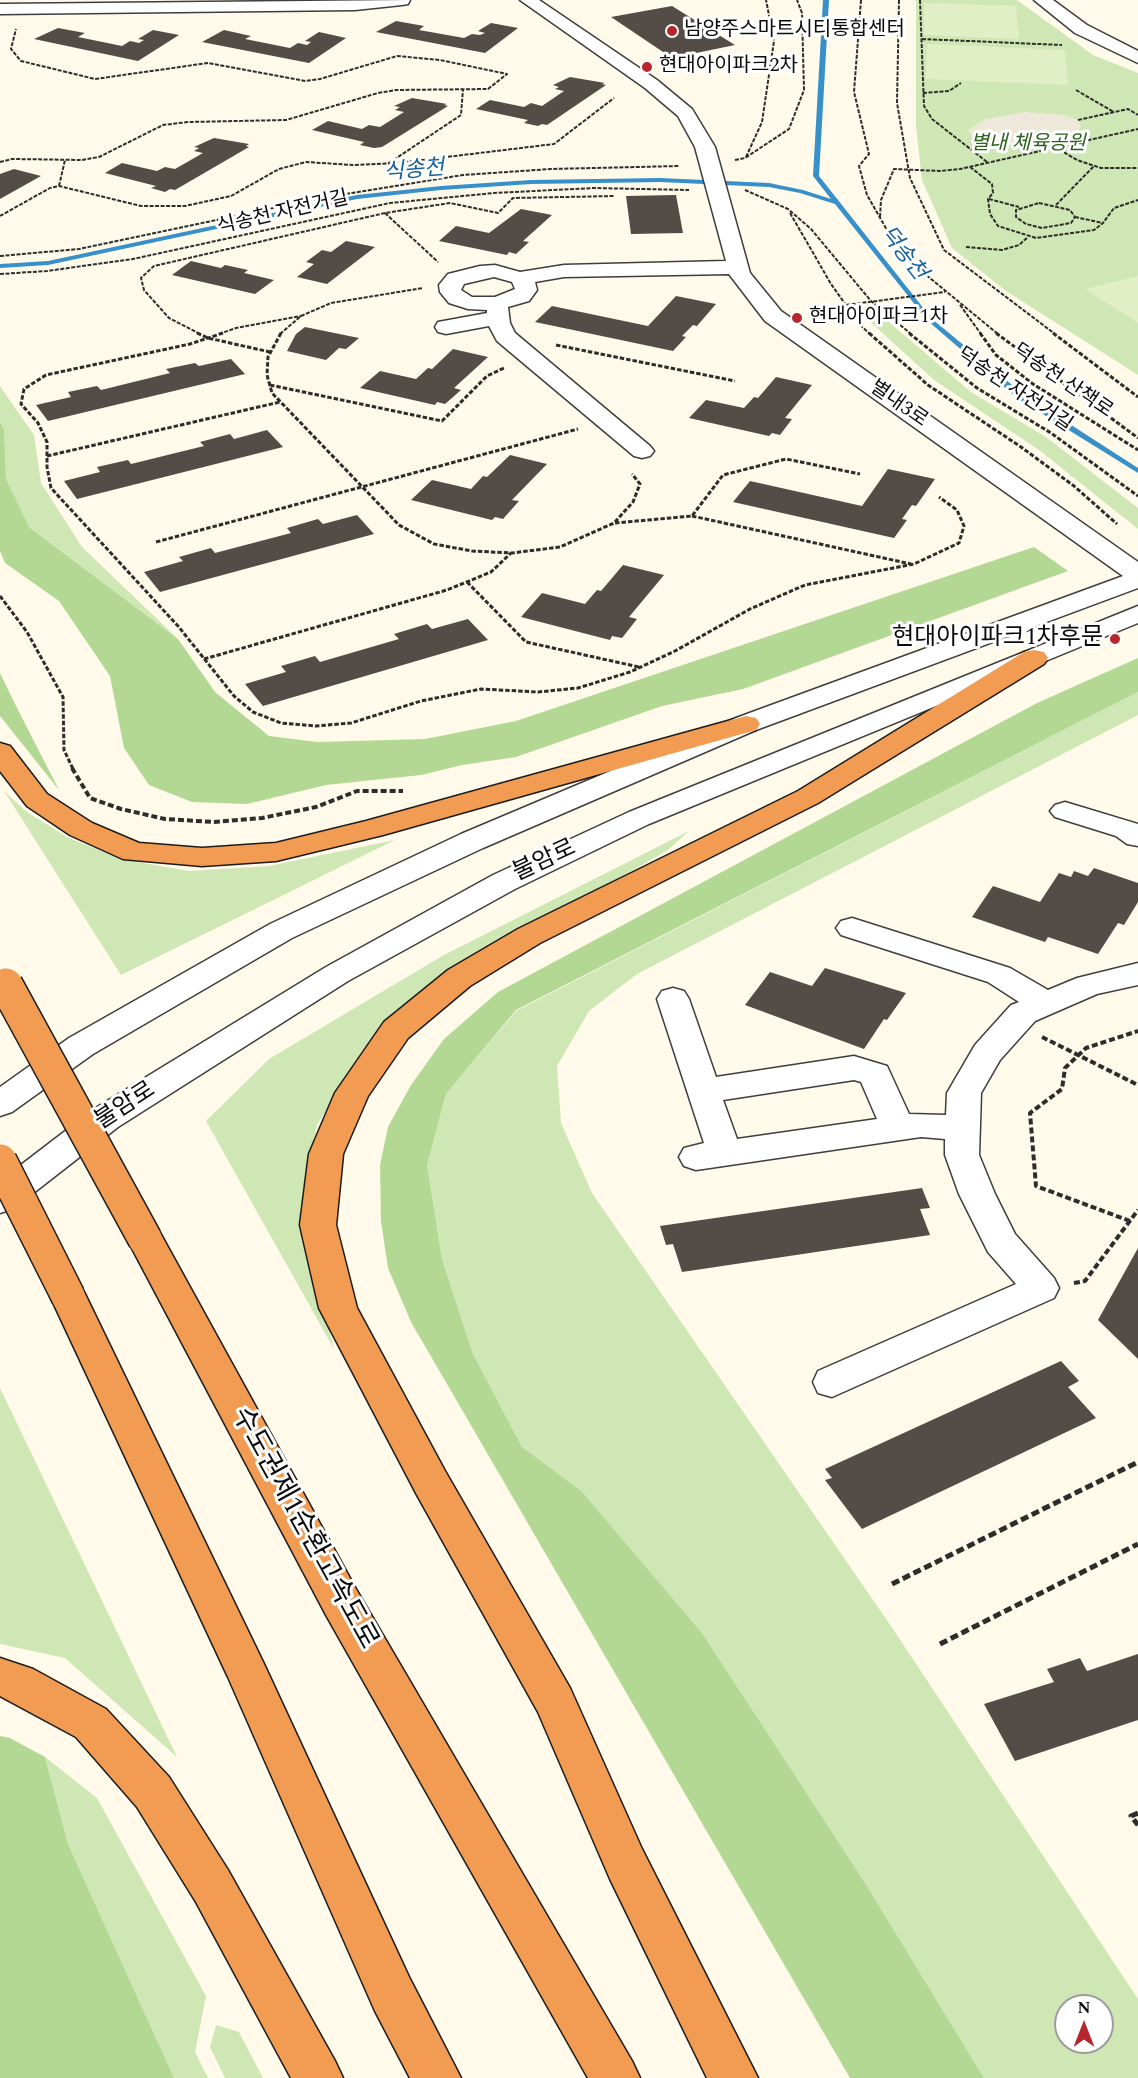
<!DOCTYPE html>
<html>
<head>
<meta charset="utf-8">
<style>
	body { margin:0 }
	#map { position:relative; width:1138px; height:2078px; overflow:hidden; background:#fffae9; font-family:Spectral,serif }
	canvas { display:block }
	.north { position:absolute; left:1054px; top:1994px; width:60px; height:60px; box-sizing:border-box; background:#fff; border:2px solid #9d9d9d; border-radius:50%; rotate:0deg; font-size:16px; font-weight:700; line-height:24px; text-align:center; color:#0b0b0b }
	.north::after { content:''; display:block; margin:auto; width:21px; height:27px; background:#b7262d; clip-path:polygon(50% 0,100% 100%,50% 72%,0 100%) }
</style>
</head>
<body>
<div id="map">
<canvas width="1138" height="2078"></canvas>
<div class="north">N</div>
</div>
<script>
const ctx = document.querySelector('canvas').getContext('2d');
ctx.lineJoin = 'round';
function fillPath(path, color) { ctx.fillStyle = color; ctx.fill(path, 'evenodd'); }
const toPath = rows => new Path2D(rows.map(r => 'M' + r).join(''));
function trace(path, color, width, dash) { ctx.strokeStyle = color; ctx.lineWidth = width; ctx.lineCap = dash ? 'butt' : 'round'; ctx.setLineDash(dash || []); ctx.stroke(path); }
function write(font, color, halo, rows, align = 'center') {
  ctx.font = font + ' Spectral,"Noto Sans KR",serif'; ctx.lineWidth = 6; ctx.setLineDash([]); ctx.textBaseline = 'middle'; ctx.strokeStyle = halo; ctx.fillStyle = color; for (const [text, x, y, turn = 0] of rows) {
    ctx.save(); ctx.translate(x, y); ctx.rotate((+turn || 0) * Math.PI / 180); ctx.textAlign = isNaN(turn) ? turn : align; if (halo) ctx.strokeText(text, 0, 0); ctx.fillText(text, 0, 0); ctx.restore();
  }
}
fillPath(toPath([
	[916,0,1017,0,1093,55,1138,73,1138,375,1006,291,952,248,922,180,916,126],
	[870,306,971,392,1046,437,1138,508,1138,529,1039,450,934,380,855,308],
	[0,386,34,435,41,483,82,547,178,639,28,526,6,479,4,429,0,423],
	[1138,692,1138,715,637,974,589,1011,557,1066,561,1123,592,1193,891,1626,1138,1999,1138,2078,984,2078,864,1881,702,1633,580,1491,522,1447,473,1354,442,1259,427,1165,446,1094,516,1011],
	[1066,2006,1102,2006,1102,2042,1066,2042],
	[4,791,27,812,67,837,120,859,189,871,269,866,395,840,121,975],
	[689,831,668,850,421,990,364,1048,317,1125,303,1189,315,1273,334,1349,206,1121,269,1059,444,955],
	[0,1388,177,1757,65,1658,0,1644],
	[45,1757,97,1798,206,1996,195,2052,208,2078,174,2078,68,1844],
	[216,2025,239,2032,263,2078,225,2078,210,2047]
]), '#cfe7b4');
fillPath(toPath([
	[0,423,4,429,6,479,29,527,178,639,215,692,269,736,317,742,425,739,516,721,1034,547,1068,571,743,689,662,706,516,757,462,765,421,775,326,785,247,804,192,802,149,785,124,748,110,676,59,601,5,563,0,551],
	[1138,658,1138,692,516,1010,446,1094,427,1165,442,1259,473,1354,522,1447,581,1491,702,1633,864,1881,984,2078,850,2078,411,1322,388,1268,381,1221,380,1165,388,1127,411,1085,444,1039,498,992,1037,703],
	[0,673,15,704,59,790,0,716],
	[0,1736,10,1738,45,1757,68,1844,174,2078,0,2078]
]), '#b2d894');
fillPath(toPath([
	[924,3,1016,6,1019,39,924,35],
	[927,44,1065,50,1068,85,926,79],
	[1138,276,1138,323,1085,289]
]), '#e1efc6');
fillPath(toPath([
	[1024,112,1065,115,1078,120,1081,127,1075,134,1063,139,1019,145,982,142,973,137,968,130,985,119]
]), '#ede8da');
fillPath(toPath([
	[823,0,829,0,819,176,932,319,1023,394,1138,468,1138,473,1017,398,928,321,835,204,800,193,769,187,660,182,531,184,441,190,357,199,48,265,0,268,0,264,48,261,357,195,441,186,531,180,660,178,769,183,803,190,831,199,813,176,823,0]
]), '#3790ca');
fillPath(toPath([
	[672,6,735,45,672,58,611,17],
	[396,21,424,26,419,30,464,38,472,34,480,35,485,33,478,31,491,23,518,28,485,53,376,32],
	[58,28,85,33,78,37,122,46,130,41,139,43,144,40,138,39,153,30,179,35,138,61,34,39],
	[224,30,251,36,245,39,290,48,298,43,307,45,311,42,305,41,319,32,346,38,309,63,202,42],
	[570,77,605,83,602,84,606,85,547,125,542,124,538,126,524,123,528,120,476,109,490,100,524,107,531,103,542,106,564,91,555,89,559,87,553,85],
	[412,98,447,104,444,105,448,106,382,147,374,148,360,145,364,142,312,130,328,121,362,129,369,125,380,127,404,112,395,110,400,107,394,106],
	[214,138,249,144,246,146,249,147,175,190,170,189,165,192,151,188,156,186,105,173,122,163,157,171,165,167,175,169,203,153,194,151,199,148,194,147],
	[14,169,41,176,0,199,0,174],
	[676,195,683,233,631,234,626,196],
	[521,209,552,215,523,241,529,242,516,254,509,252,507,255,439,241,456,226,489,233],
	[346,241,375,247,327,284,297,277,314,264,306,262,322,250,331,252],
	[191,261,221,268,225,265,248,270,244,273,274,280,255,294,172,275],
	[676,296,716,304,697,326,693,325,682,336,686,337,673,351,535,322,552,306,648,326],
	[305,327,359,338,346,349,339,348,326,360,287,351,296,334],
	[453,349,488,357,454,388,461,390,445,404,437,402,435,405,360,388,380,371,416,379,428,368,432,369],
	[231,359,245,374,48,421,36,405,71,397,68,392,97,386,101,390,170,373,166,369,195,363,199,366],
	[776,377,812,385,785,418,792,419,780,435,772,433,769,436,689,418,706,400,744,408,754,397,758,398],
	[267,430,283,447,77,499,64,481,100,472,97,467,128,460,131,464,204,446,200,442,230,434,234,439],
	[510,455,547,464,512,500,519,501,503,519,495,517,492,520,411,500,432,480,471,489,483,476,487,477],
	[888,469,935,479,916,506,912,505,902,519,907,520,894,538,733,502,750,481,862,506],
	[357,515,374,534,160,592,144,572,183,561,179,557,211,548,215,553,291,533,287,528,318,519,323,524],
	[623,565,664,575,629,617,637,619,622,638,612,636,610,640,521,617,542,593,585,604,597,590,601,591],
	[468,619,488,640,263,706,245,684,286,672,281,666,315,656,320,662,399,639,394,634,427,624,432,629],
	[1094,868,1138,883,1138,902,1124,925,1118,923,1098,954,1048,937,1045,942,972,917,993,886,1040,902,1059,873,1071,877,1074,871,1088,876],
	[825,968,906,993,887,1020,884,1019,864,1049,745,1005,770,972,812,986],
	[922,1188,930,1208,920,1209,930,1235,682,1272,673,1244,666,1245,660,1226],
	[1138,1248,1138,1359,1098,1320],
	[1061,1361,1079,1381,1068,1387,1096,1418,862,1529,825,1480,832,1478,825,1469],
	[1138,1654,1138,1720,1015,1761,984,1704,1054,1682,1047,1669,1080,1658,1087,1671]
]), '#534c47');
const minor = toPath([
	[410,0,408,4,402,5,355,10,0,14,0,4,410,0],
	[520,0,539,0,657,80,692,109,715,147,750,273,781,311,1138,562,1138,588,756,730,483,848,292,938,93,1054,12,1112,0,1116,0,1087,69,1038,270,924,461,834,736,718,1123,576,765,321,729,274,564,277,535,282,537,290,529,301,508,307,510,323,515,333,650,446,654,451,650,456,642,458,634,456,497,341,489,326,446,334,438,332,435,327,438,322,487,313,487,310,468,309,449,303,440,292,439,285,448,274,480,266,495,265,520,272,564,265,726,261,695,147,678,116,645,88,520,0],
	[494,277,512,282,515,289,495,297,472,297,461,290,464,284,494,277],
	[1034,0,1053,0,1087,25,1138,51,1138,63,1075,33,1034,0],
	[1138,606,1138,623,649,824,515,889,348,981,118,1127,13,1209,0,1213,0,1181,94,1109,326,967,493,875,629,812,1138,606],
	[1065,802,1138,824,1138,846,1127,844,1116,836,1055,817,1050,811,1055,805,1065,802],
	[852,918,1010,968,1048,990,1077,978,1138,963,1138,985,1097,994,1035,1021,1000,1060,981,1093,979,1155,995,1194,1015,1234,1054,1278,1059,1288,1054,1298,832,1397,818,1393,813,1382,818,1371,1016,1284,988,1252,959,1194,945,1155,945,1139,921,1137,696,1170,684,1166,679,1157,684,1148,704,1143,657,999,662,991,673,988,684,991,689,999,716,1077,854,1056,887,1066,909,1114,946,1115,947,1093,975,1045,1011,1005,1019,1002,988,982,841,935,836,928,841,921,852,918],
	[854,1080,861,1082,877,1119,737,1139,723,1100,854,1080]
]);
const highway = toPath([
	[1034,650,1044,652,1048,658,1044,664,818,803,540,943,470,986,408,1038,368,1096,343,1154,336,1225,357,1308,445,1471,570,1688,642,1849,758,2078,707,2078,610,1879,538,1712,417,1495,319,1308,300,1225,309,1154,335,1093,384,1022,448,970,518,929,798,791,1024,652,1034,650],
	[746,716,756,718,760,724,756,730,383,835,276,861,202,866,123,859,70,835,27,806,0,771,0,743,10,746,47,794,92,823,139,843,202,848,276,843,366,821,746,716],
	[145,1226,158,1229,356,1589,632,2061,640,2078,588,2078,326,1615,127,1239,132,1229,145,1226],
	[68,1282,81,1286,86,1296,264,1664,409,1977,461,2078,410,2078,375,2011,228,1677,50,1296,55,1286,68,1282],
	[0,1658,33,1669,106,1709,169,1777,228,1870,335,2061,343,2078,291,2078,196,1902,137,1807,76,1737,0,1696,0,1658]
]);
trace(minor, '#3e3e3e', 3);
trace(highway, '#1c1c1c', 3);
trace(toPath([
	[861,0,854,92,869,154,859,166,867,195,887,230,914,265,998,334],
	[899,0,897,103,910,178,944,250,1055,334],
	[920,0,924,106,932,119,987,162],
	[922,39,1062,45],
	[1076,90,1114,112],
	[923,93,949,91,961,83],
	[1078,120,1128,109,1138,115],
	[1059,140,1067,145,1065,153,1077,160,1101,168,1138,168],
	[746,157,762,122,774,41,766,0],
	[735,160,745,158,789,129,804,90,802,13,797,0],
	[0,162,12,159,82,160,99,157,163,125,188,122,286,120,378,93,396,90,488,89,507,74,440,60,397,56,320,79,305,81,208,63,95,79,21,61,11,49,16,29],
	[389,163,461,115,463,89],
	[970,167,992,184,993,193,988,199,990,214,998,226,1036,238,1094,230,1103,223,1114,208,1138,200],
	[59,186,65,160],
	[745,190,788,209,811,229,871,301,911,334],
	[989,199,1019,207],
	[1039,203,1070,210,1075,217,1071,223,1042,228,1026,224,1016,217,1016,210,1039,203],
	[1056,205,1094,166],
	[385,213,438,262],
	[790,213,831,284,860,325,870,334],
	[0,216,50,188,59,186,141,206,185,206,231,196,279,169,306,162,353,165,397,163,554,144,614,98],
	[880,217,881,200,894,169,940,171,960,169,1138,129],
	[1075,217,1103,223],
	[966,247,1002,250,1019,245,1028,237],
	[0,256,79,249,321,198,463,175,550,169,679,166],
	[0,274,47,271,133,259,390,203,494,193,594,188,689,190],
	[846,305,945,292],
	[960,305,981,334],
	[200,334,169,318,144,290,141,278,154,266,385,213,450,203,498,213,513,198,615,196],
	[219,334,236,328,301,316],
	[280,334,301,316,331,303,423,288]
]), '#2d2d2d', 2, [4, 1.5]);
trace(toPath([
	[197,333,208,338,270,352],
	[223,333,190,344,46,375,24,389,21,404,38,423,47,442,47,467,51,488,178,626,234,696,253,712,281,723,316,726,351,723,421,701,481,689,538,692,578,688,630,672,675,651,750,609,805,585,914,564,959,543,964,526,957,510,939,497],
	[281,333,268,357,267,375,272,393,399,525,434,544,472,551,512,553,560,547,614,523,633,502,640,484,632,474],
	[869,333,928,385,1021,447,1074,486,1117,524],
	[909,333,977,388,1051,433,1138,496],
	[980,333,996,355,1033,384,1138,450],
	[996,333,1138,438],
	[1053,333,1138,397],
	[556,345,735,381],
	[270,385,442,421,487,376,504,368],
	[47,456,280,402],
	[692,516,911,564],
	[615,523,692,516,723,475,786,459,860,474],
	[156,542,578,429],
	[467,582,526,642,639,667],
	[0,596,27,632,63,697,64,750,73,769],
	[204,659,447,590,491,572,511,553]
]), '#2d2d2d', 3, [4.5, 2]);
trace(toPath([
	[72,768,90,798,121,809,165,819,214,822,262,818,316,807,357,791,403,791],
	[1042,1037,1138,1085],
	[1130,1221,1036,1186,1030,1113,1062,1089,1065,1068,1086,1048,1138,1031],
	[1074,1283,1085,1281,1138,1210]
]), '#2d2d2d', 4, [6, 3]);
trace(toPath([
	[892,1584,1138,1462],
	[940,1644,1138,1544],
	[1138,1813,1131,1816,1138,1825]
]), '#2d2d2d', 5, [8, 4]);
fillPath(minor, '#fff');
fillPath(highway, '#f29c53');
const highwayBridge = toPath([
	[6,985,145,1239],
	[0,1161,68,1296]
]);
trace(highwayBridge, '#1c1c1c', 36, []);
trace(highwayBridge, '#f29c53', 33);
for (const [x, y, r, color] of [
	[672,31,6,"#b7262d"],
	[647,67,6,"#b7262d"],
	[797,318,6,"#b7262d"],
	[1115,639,6,"#b7262d"]
]) { const dot = new Path2D(); dot.arc(x, y, r, 0, 2 * Math.PI); ctx.fillStyle = color; ctx.fill(dot); trace(dot, '#fff', 2); }
write('20px', '#0b0b0b', '#fff', [
	["남양주스마트시티통합센터",684,31],
	["현대아이파크2차",659,67],
	["현대아이파크1차",809,318]
], 'left');
write('italic 20px', '#2b601d', '#fff', [
	["별내 체육공원",1028,145]
]);
write('20px', '#0b0b0b', '#fff', [
	["식송천 자전거길",283,214,-13],
	["덕송천 산책로",1062,382,34],
	["덕송천 자전거길",1014,391,34],
	["별내3로",898,405,35]
]);
write('italic 22px', '#176099', '#fff', [
	["식송천",414,172,-5],
	["덕송천",902,254,52]
]);
write('24px', '#0b0b0b', '#fff', [
	["현대아이파크1차후문",1103,639]
], 'right');
write('24px', '#0b0b0b', '#fff', [
	["불암로",545,862,-25],
	["불암로",126,1107,-33]
]);
write('28px', '#0b0b0b', '#fff', [
	["수도권제1순환고속도로",303,1529,61]
]);
</script>
</body>
</html>
